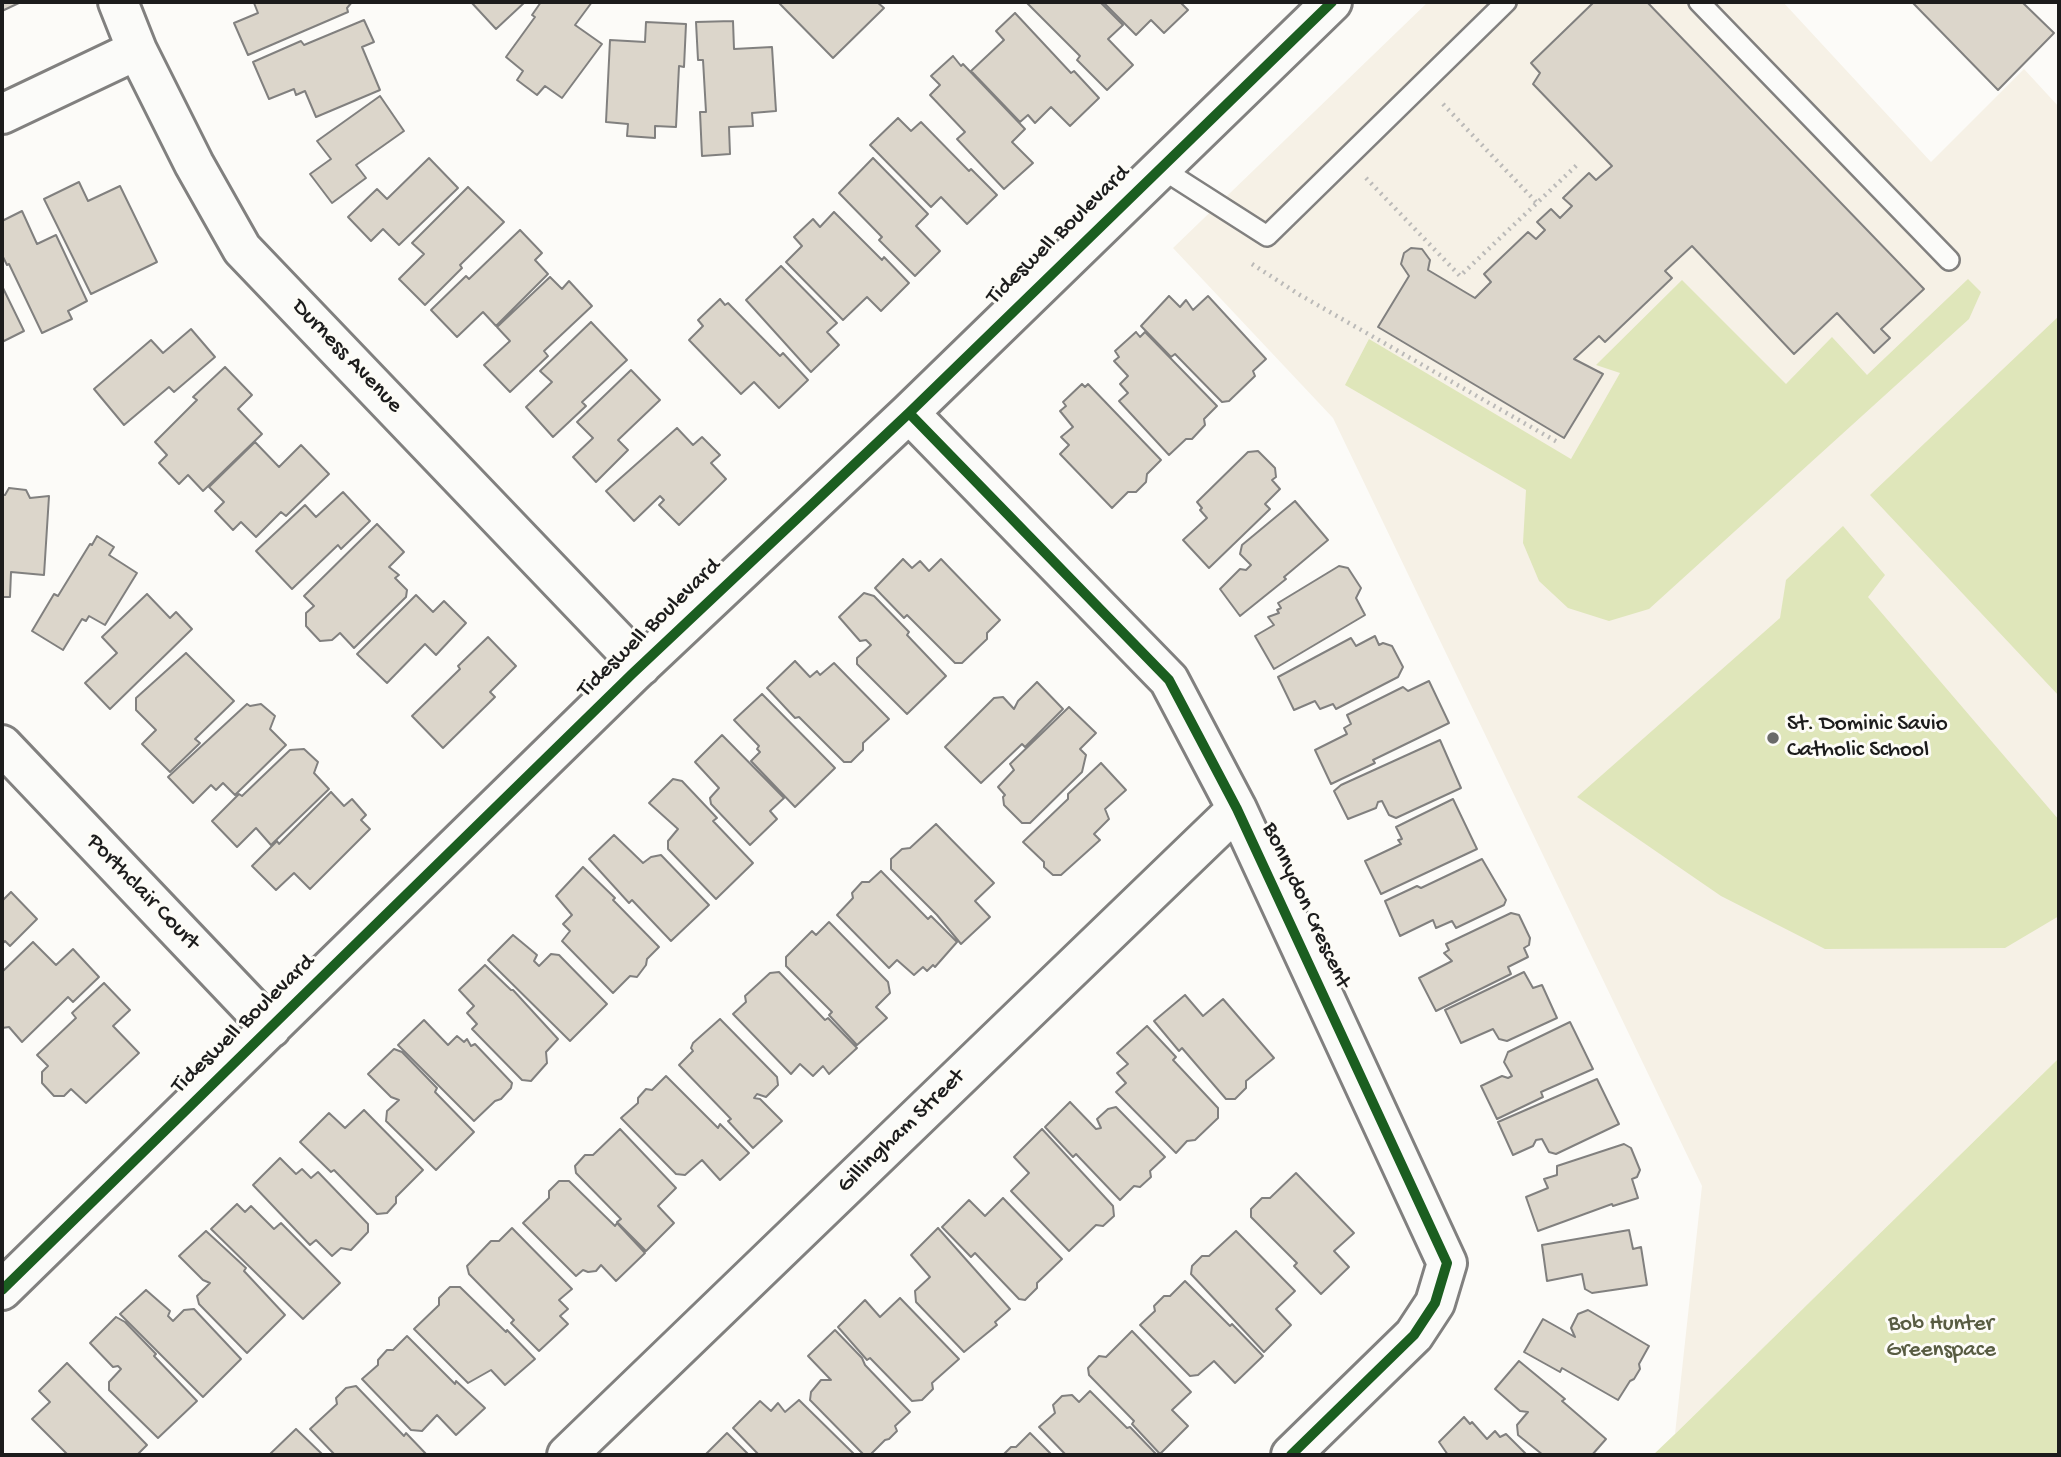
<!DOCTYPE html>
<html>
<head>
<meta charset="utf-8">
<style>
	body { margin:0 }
	#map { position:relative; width:2061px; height:1457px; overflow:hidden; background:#fcfbf8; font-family:"Gochi Hand",sans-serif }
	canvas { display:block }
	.frame { position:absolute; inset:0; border:4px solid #1c1c1c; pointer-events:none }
</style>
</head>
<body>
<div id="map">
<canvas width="2061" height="1457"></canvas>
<div class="frame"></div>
</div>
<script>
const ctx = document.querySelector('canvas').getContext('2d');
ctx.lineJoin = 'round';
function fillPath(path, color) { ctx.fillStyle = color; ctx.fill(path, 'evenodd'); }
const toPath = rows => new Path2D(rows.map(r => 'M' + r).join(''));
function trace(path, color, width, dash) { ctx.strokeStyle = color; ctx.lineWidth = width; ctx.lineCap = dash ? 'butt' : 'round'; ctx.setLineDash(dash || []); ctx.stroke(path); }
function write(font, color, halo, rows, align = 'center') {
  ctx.font = font + ' "Gochi Hand",sans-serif'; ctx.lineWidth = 6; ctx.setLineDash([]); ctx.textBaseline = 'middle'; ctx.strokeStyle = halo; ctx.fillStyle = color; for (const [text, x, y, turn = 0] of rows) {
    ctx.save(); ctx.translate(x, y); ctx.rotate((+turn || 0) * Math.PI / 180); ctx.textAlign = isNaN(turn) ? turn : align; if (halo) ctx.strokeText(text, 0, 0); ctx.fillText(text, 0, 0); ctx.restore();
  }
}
fillPath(toPath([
	[1428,2,1783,2,1931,162,2024,69,2059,107,2059,1058,1675,1434,1702,1186,1333,418,1173,248]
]), '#f6f1e6');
fillPath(toPath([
	[1968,279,1981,292,1969,319,1649,609,1609,621,1568,608,1539,581,1523,543,1526,490,1345,385,1369,339,1571,459,1620,373,1596,365,1682,280,1786,384,1832,337,1867,375],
	[2059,316,2059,696,1870,495],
	[1843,526,1885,575,1868,597,2059,820,2059,916,2005,948,1825,949,1721,896,1577,797,1780,618,1786,580],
	[2059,1058,2059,1455,1653,1455,1675,1434]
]), '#dfe6ba');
const building = toPath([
	[2,2,21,2,2,11,2,2],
	[257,2,352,2,347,8,348,12,248,55,234,23,258,13,254,3,257,2],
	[471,2,525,2,496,29,471,2],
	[541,2,592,2,575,25,602,44,562,98,545,86,537,95,517,80,523,71,506,57,535,17,532,15,541,2],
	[778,2,877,2,884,8,833,58,778,2],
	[1026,2,1100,2,1123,25,1108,39,1133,65,1107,90,1077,60,1080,56,1026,2],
	[1103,2,1180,2,1188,10,1164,33,1151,20,1136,35,1103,2],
	[1594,2,1647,2,1924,289,1881,329,1890,338,1874,353,1837,313,1794,354,1692,246,1665,271,1672,278,1605,342,1599,336,1574,359,1603,374,1564,438,1378,327,1409,276,1401,264,1404,253,1411,248,1422,249,1430,260,1428,270,1475,298,1491,282,1484,274,1528,232,1536,239,1545,230,1537,222,1551,209,1560,218,1572,206,1563,198,1589,173,1596,180,1612,166,1533,84,1540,73,1531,63,1594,2],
	[1912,2,2022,2,2054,33,1998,90,1912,2],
	[1015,13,1071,73,1074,71,1099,98,1070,126,1051,107,1035,123,1028,115,1020,122,971,71,1004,40,996,31,1015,13],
	[364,20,374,42,362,47,380,90,316,117,305,91,296,95,294,89,269,99,253,62,301,41,304,45,364,20],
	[733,21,734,49,772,47,776,111,752,113,753,126,729,127,730,154,702,156,700,112,706,112,703,60,698,60,696,22,733,21],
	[646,22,686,24,684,67,679,66,676,127,655,126,655,138,627,136,628,124,606,122,610,40,645,42,646,22],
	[953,56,961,66,963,64,1025,129,1012,142,1033,163,1004,189,957,139,965,132,930,95,940,85,931,76,953,56],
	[380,96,404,131,356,165,366,178,332,203,310,174,331,159,317,141,380,96],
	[898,118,911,131,921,122,969,171,971,169,997,195,967,224,941,197,931,207,870,145,898,118],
	[429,158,458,188,399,245,383,229,371,241,348,217,377,189,387,199,429,158],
	[873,158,928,214,916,226,940,251,915,276,879,240,882,237,839,193,873,158],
	[79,182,88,201,120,186,157,262,91,294,44,199,79,182],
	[468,187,504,222,460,265,462,268,425,305,399,279,424,254,412,243,468,187],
	[22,211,37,244,56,235,87,301,68,311,72,319,42,333,9,264,7,265,2,255,2,221,22,211],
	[834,212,882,260,884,257,909,283,881,311,867,297,843,320,786,262,802,246,794,237,813,219,820,227,834,212],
	[520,230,542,253,535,260,548,274,496,326,483,312,457,337,431,310,466,276,469,279,520,230],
	[781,266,837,323,827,332,839,345,811,372,746,300,781,266],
	[550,277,562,289,569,281,592,306,544,351,548,356,510,392,484,365,510,341,497,327,550,277],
	[2,286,24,331,2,342,2,286],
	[1169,296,1180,307,1186,300,1193,310,1208,296,1266,359,1253,371,1255,376,1229,401,1222,402,1175,354,1171,357,1141,326,1169,296],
	[720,299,725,305,728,303,780,356,783,353,808,380,779,408,754,382,741,394,689,340,703,326,698,320,720,299],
	[591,322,627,360,582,402,586,406,553,437,526,407,552,382,540,371,591,322],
	[191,329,215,357,174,392,169,387,124,425,94,389,151,340,163,353,191,329],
	[1136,332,1140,337,1145,332,1217,406,1204,419,1205,425,1192,439,1186,439,1169,455,1119,401,1128,393,1120,384,1128,376,1114,361,1119,357,1115,351,1136,332],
	[225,367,252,395,238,409,262,434,203,491,188,475,179,484,159,463,167,455,155,442,197,400,193,397,225,367],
	[631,370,660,400,618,440,628,450,596,482,573,457,593,438,577,422,631,370],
	[1082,384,1085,387,1088,384,1161,460,1147,474,1146,482,1136,492,1128,492,1112,508,1060,454,1069,445,1061,437,1073,427,1060,411,1066,406,1063,402,1082,384],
	[677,428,693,445,702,437,720,455,711,463,726,479,679,525,659,505,664,500,660,496,634,521,606,491,677,428],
	[255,442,279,467,301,445,329,474,286,516,281,512,256,537,241,522,233,530,215,511,224,502,209,487,255,442],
	[1258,451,1275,468,1276,477,1272,480,1280,489,1265,504,1270,509,1209,568,1183,540,1207,518,1200,510,1202,508,1197,502,1248,452,1258,451],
	[9,488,26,490,30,498,49,496,44,575,11,572,10,597,2,597,2,495,5,495,9,488],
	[343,492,370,521,341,549,338,545,292,589,256,551,305,505,316,517,343,492],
	[1295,501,1328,540,1284,577,1286,579,1240,616,1220,589,1240,569,1246,570,1251,565,1240,554,1242,545,1295,501],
	[377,524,404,552,389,567,399,575,395,578,407,590,406,597,354,648,340,633,332,640,320,641,306,626,306,613,314,606,304,596,377,524],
	[97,536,114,547,109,555,137,573,105,625,89,616,86,621,82,619,63,650,32,631,54,594,58,596,90,544,92,545,97,536],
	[903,559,912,568,920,561,929,571,941,559,1000,620,987,633,987,639,962,663,955,663,907,615,904,618,875,588,903,559],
	[1339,566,1348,568,1361,588,1356,598,1365,615,1274,669,1255,636,1274,625,1268,617,1279,613,1277,610,1281,608,1278,603,1339,566],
	[864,593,874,596,909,632,907,635,946,676,907,714,857,664,857,658,871,645,866,640,860,641,839,617,864,593],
	[147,594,170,618,176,612,192,629,110,709,85,683,117,653,102,637,147,594],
	[416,595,433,612,444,601,466,623,436,655,425,644,387,683,357,654,416,595],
	[1375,636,1379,645,1383,643,1392,646,1403,667,1398,677,1336,709,1333,704,1320,709,1315,701,1294,710,1278,677,1351,638,1356,646,1375,636],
	[488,637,516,666,490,692,495,697,443,748,412,716,460,669,458,666,488,637],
	[186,653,234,701,195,739,200,743,170,772,142,744,156,730,136,710,136,698,186,653],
	[795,661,810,677,817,671,820,675,834,663,889,719,863,743,863,750,851,762,844,762,799,717,795,718,767,688,795,661],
	[1429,681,1449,723,1373,760,1375,763,1331,784,1315,750,1347,734,1344,728,1351,724,1347,715,1403,687,1408,691,1429,681],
	[1037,682,1063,709,1025,747,1022,744,981,783,945,747,994,698,1003,697,1014,709,1018,701,1037,682],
	[762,694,835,768,795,807,751,761,760,752,757,749,759,746,734,720,762,694],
	[247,704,250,706,261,704,275,716,270,729,286,745,235,795,223,783,216,790,211,785,193,803,168,777,247,704],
	[1069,707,1096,733,1080,749,1086,755,1082,772,1030,823,1022,823,1004,805,1003,797,1005,795,998,787,1014,770,1010,764,1069,707],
	[722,735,784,798,770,811,777,819,750,845,711,804,710,798,719,788,695,762,722,735],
	[1440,740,1461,788,1396,818,1389,815,1382,801,1378,802,1376,808,1348,819,1334,791,1341,785,1440,740],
	[304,749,318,762,314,773,329,789,271,845,256,828,237,847,212,821,239,794,242,796,290,750,304,749],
	[1101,763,1126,790,1105,809,1109,819,1094,834,1100,840,1061,875,1053,875,1044,867,1044,862,1023,842,1068,799,1068,794,1101,763],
	[673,779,682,781,717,818,713,821,753,863,716,899,668,849,668,841,678,829,649,803,673,779],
	[331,792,344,806,352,799,366,815,361,820,370,829,310,889,294,873,276,890,252,866,277,841,279,844,331,792],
	[1453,799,1477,849,1381,894,1365,861,1401,844,1398,840,1402,839,1396,827,1453,799],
	[936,824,994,883,975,901,990,917,961,944,937,915,891,869,891,859,902,849,910,848,936,824],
	[614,835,643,863,651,857,661,855,709,905,671,941,632,900,629,903,589,859,614,835],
	[1482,859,1506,900,1504,905,1456,928,1452,921,1436,928,1433,920,1400,936,1385,901,1417,886,1421,888,1482,859],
	[583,867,615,898,613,900,659,947,647,959,646,965,637,977,630,976,613,993,562,941,570,931,563,924,572,915,556,896,583,867],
	[881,871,928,919,931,916,957,942,935,967,933,965,927,971,923,967,914,975,897,960,889,968,837,915,853,898,852,893,862,882,869,882,881,871],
	[11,892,37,919,10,946,5,941,2,944,2,901,11,892],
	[1511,913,1519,915,1530,938,1529,945,1524,948,1528,957,1508,967,1511,974,1436,1011,1419,978,1452,961,1444,953,1449,950,1446,944,1511,913],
	[829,922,888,982,890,993,876,1007,887,1018,857,1045,829,1015,832,1012,786,966,786,957,812,931,816,935,829,922],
	[513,935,537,955,534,961,539,966,551,954,559,955,607,1004,570,1041,488,960,513,935],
	[33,942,56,965,73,949,99,977,73,1002,68,997,22,1042,9,1027,2,1028,2,972,33,942],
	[485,965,511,990,513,990,558,1039,546,1052,547,1063,531,1081,522,1080,472,1029,477,1024,467,1013,474,1006,459,990,485,965],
	[779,972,825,1020,828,1018,857,1048,829,1074,823,1066,813,1076,800,1064,791,1074,733,1014,746,1002,745,996,770,973,779,972],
	[1524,972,1533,988,1542,985,1557,1018,1507,1041,1499,1039,1493,1029,1461,1043,1445,1010,1524,972],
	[104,983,130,1010,113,1026,139,1053,86,1103,71,1089,64,1096,54,1096,42,1083,42,1072,48,1066,37,1055,76,1018,72,1013,104,983],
	[1185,995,1203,1016,1223,999,1274,1058,1246,1081,1246,1088,1235,1099,1226,1099,1182,1048,1179,1051,1154,1021,1185,995],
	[720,1019,777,1077,778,1085,766,1097,757,1094,754,1098,760,1099,782,1121,753,1148,728,1121,731,1119,679,1065,693,1051,691,1048,693,1043,720,1019],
	[424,1020,448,1045,457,1036,464,1042,467,1039,471,1046,475,1044,512,1083,511,1088,501,1099,495,1101,474,1121,398,1045,424,1020],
	[1570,1022,1593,1069,1541,1092,1543,1097,1497,1119,1481,1086,1502,1076,1508,1078,1512,1076,1504,1062,1508,1052,1570,1022],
	[1147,1026,1176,1057,1173,1060,1218,1108,1218,1118,1195,1140,1187,1141,1176,1153,1116,1092,1126,1083,1117,1073,1128,1064,1117,1053,1147,1026],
	[394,1049,402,1052,437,1088,435,1092,474,1132,436,1170,386,1121,387,1111,399,1100,391,1097,368,1074,394,1049],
	[666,1076,718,1128,720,1124,749,1153,720,1180,702,1160,685,1175,676,1174,621,1118,638,1103,638,1098,646,1089,652,1090,666,1076],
	[1597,1079,1619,1124,1556,1154,1549,1152,1542,1139,1536,1140,1533,1146,1513,1155,1498,1122,1597,1079],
	[1070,1102,1096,1129,1101,1128,1097,1119,1108,1109,1116,1107,1165,1157,1150,1171,1151,1177,1140,1187,1134,1186,1120,1200,1076,1154,1073,1157,1045,1127,1070,1102],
	[364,1110,423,1170,396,1197,396,1203,387,1213,377,1214,334,1170,331,1172,300,1142,329,1113,345,1128,364,1110],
	[620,1129,676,1188,658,1206,674,1223,646,1251,617,1222,621,1219,576,1173,575,1166,585,1155,593,1155,620,1129],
	[1042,1129,1113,1206,1114,1216,1103,1226,1096,1225,1069,1251,1011,1191,1029,1173,1014,1157,1042,1129],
	[1624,1144,1631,1148,1640,1170,1637,1177,1632,1179,1638,1198,1613,1206,1612,1204,1538,1231,1526,1197,1548,1188,1544,1179,1557,1175,1557,1166,1624,1144],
	[280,1158,296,1174,302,1169,311,1178,318,1172,368,1224,368,1232,351,1250,341,1248,332,1256,316,1240,310,1245,253,1185,280,1158],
	[1296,1173,1354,1233,1334,1251,1349,1267,1321,1294,1294,1266,1297,1263,1251,1217,1251,1209,1262,1198,1270,1198,1296,1173],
	[559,1181,569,1181,615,1226,617,1223,645,1253,616,1281,601,1265,596,1271,588,1272,583,1270,576,1276,523,1223,549,1198,549,1191,559,1181],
	[1003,1198,1062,1259,1037,1283,1037,1288,1025,1300,1019,1299,975,1253,971,1257,942,1227,969,1200,985,1216,1003,1198],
	[237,1204,245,1212,251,1206,274,1229,281,1223,340,1283,303,1319,211,1229,237,1204],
	[512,1228,572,1289,559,1300,568,1309,560,1316,568,1324,539,1351,511,1323,514,1320,469,1274,467,1266,491,1241,499,1241,512,1228],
	[938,1228,1010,1309,995,1322,997,1325,964,1352,916,1302,915,1291,930,1277,911,1255,938,1228],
	[1629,1230,1633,1249,1641,1247,1647,1285,1592,1293,1585,1289,1582,1274,1547,1281,1542,1245,1629,1230],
	[206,1231,246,1268,244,1271,285,1315,247,1353,199,1304,197,1296,210,1283,203,1280,179,1256,206,1231],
	[1236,1231,1295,1291,1276,1309,1291,1325,1264,1352,1191,1274,1192,1266,1202,1256,1209,1256,1236,1231],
	[1185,1281,1230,1326,1232,1324,1263,1356,1235,1383,1214,1361,1198,1375,1190,1376,1140,1325,1155,1311,1154,1306,1164,1296,1170,1296,1185,1281],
	[450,1287,460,1287,506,1332,507,1330,535,1359,505,1385,491,1370,468,1383,414,1329,439,1305,439,1298,450,1287],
	[146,1290,170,1311,168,1316,173,1321,184,1310,194,1309,241,1359,203,1397,120,1314,146,1290],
	[900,1298,959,1359,932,1383,933,1389,922,1400,912,1401,870,1358,867,1360,838,1327,865,1300,880,1317,900,1298],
	[1588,1310,1649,1346,1639,1364,1640,1369,1634,1379,1630,1381,1618,1400,1562,1368,1560,1372,1524,1352,1543,1319,1575,1337,1571,1328,1578,1314,1588,1310],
	[116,1317,125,1322,156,1354,154,1356,197,1401,158,1438,109,1390,109,1382,121,1369,118,1366,113,1367,90,1343,116,1317],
	[835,1330,862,1358,865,1365,910,1412,895,1426,897,1431,889,1439,885,1440,870,1455,864,1455,810,1400,811,1392,821,1380,831,1380,808,1356,835,1330],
	[1132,1331,1191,1392,1172,1410,1188,1426,1160,1454,1132,1424,1134,1421,1089,1375,1088,1368,1099,1356,1106,1357,1132,1331],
	[407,1336,455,1384,456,1381,485,1408,456,1435,437,1415,422,1431,411,1430,362,1379,378,1365,378,1360,387,1350,393,1350,407,1336],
	[1519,1361,1565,1399,1562,1401,1606,1439,1592,1455,1543,1455,1518,1435,1517,1425,1528,1412,1520,1411,1495,1389,1519,1361],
	[67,1363,147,1445,137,1455,68,1455,32,1419,50,1402,39,1391,67,1363],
	[356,1386,404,1436,406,1433,427,1455,335,1455,310,1429,337,1404,336,1398,346,1388,356,1386],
	[1090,1391,1127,1428,1130,1427,1157,1455,1066,1455,1039,1427,1055,1413,1053,1405,1062,1396,1072,1395,1079,1402,1090,1391],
	[799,1400,855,1455,759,1455,733,1428,760,1401,771,1411,778,1403,785,1412,799,1400],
	[1464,1417,1470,1424,1472,1422,1487,1439,1495,1431,1500,1437,1506,1434,1527,1455,1448,1455,1439,1442,1464,1417],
	[296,1429,323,1455,269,1455,296,1429],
	[727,1433,749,1455,705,1455,727,1433],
	[1030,1433,1052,1455,1003,1455,1011,1447,1016,1447,1030,1433]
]);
fillPath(building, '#dcd6cb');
trace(building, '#81807f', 2);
const lane = toPath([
	[1699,2,1949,260],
	[1159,167,1267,236,1506,2]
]);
const street = toPath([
	[118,2,137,50,194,164,242,249,641,666],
	[2,114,137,50],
	[909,413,1169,680,1237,809,1447,1263,1435,1303,1414,1335,1291,1455],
	[2,745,271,1028],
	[2,1290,632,674,909,413,1332,2],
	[567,1455,1237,809]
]);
trace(lane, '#81807f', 24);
trace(street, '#81807f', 44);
trace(toPath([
	[1443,104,1537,203],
	[1366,178,1460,276,1579,163],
	[1252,264,1300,295,1559,443]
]), '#bbbab8', 4.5, [2, 5]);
trace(lane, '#fbfbf9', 19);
trace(street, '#fbfbf9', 38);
trace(toPath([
	[909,413,1169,680,1237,809,1447,1263,1435,1303,1414,1335,1291,1455],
	[2,1290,632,674,909,413,1332,2]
]), '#1b5e20', 10);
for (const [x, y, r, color] of [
	[1773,738,7,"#6a6a69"]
]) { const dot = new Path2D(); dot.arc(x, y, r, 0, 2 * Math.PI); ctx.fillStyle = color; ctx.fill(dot); trace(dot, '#fdfcf7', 2.5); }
write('23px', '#1c1c1c', '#fdfcf7', [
	["Tideswell Boulevard",1059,236,-44],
	["Durness Avenue",346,357,46],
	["Tideswell Boulevard",650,629,-44],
	["Porthclair Court",142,893,46],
	["Bonnydon Crescent",1305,906,65],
	["Tideswell Boulevard",244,1025,-44],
	["Gillingham Street",902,1132,-44]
]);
write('23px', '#1c1c1c', '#fdfcf7', [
	["St. Dominic Savio",1787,725],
	["Catholic School",1787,751]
], 'left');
write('23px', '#585c42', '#fdfcf7', [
	["Bob Hunter",1941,1325],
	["Greenspace",1941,1351]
]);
</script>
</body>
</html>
